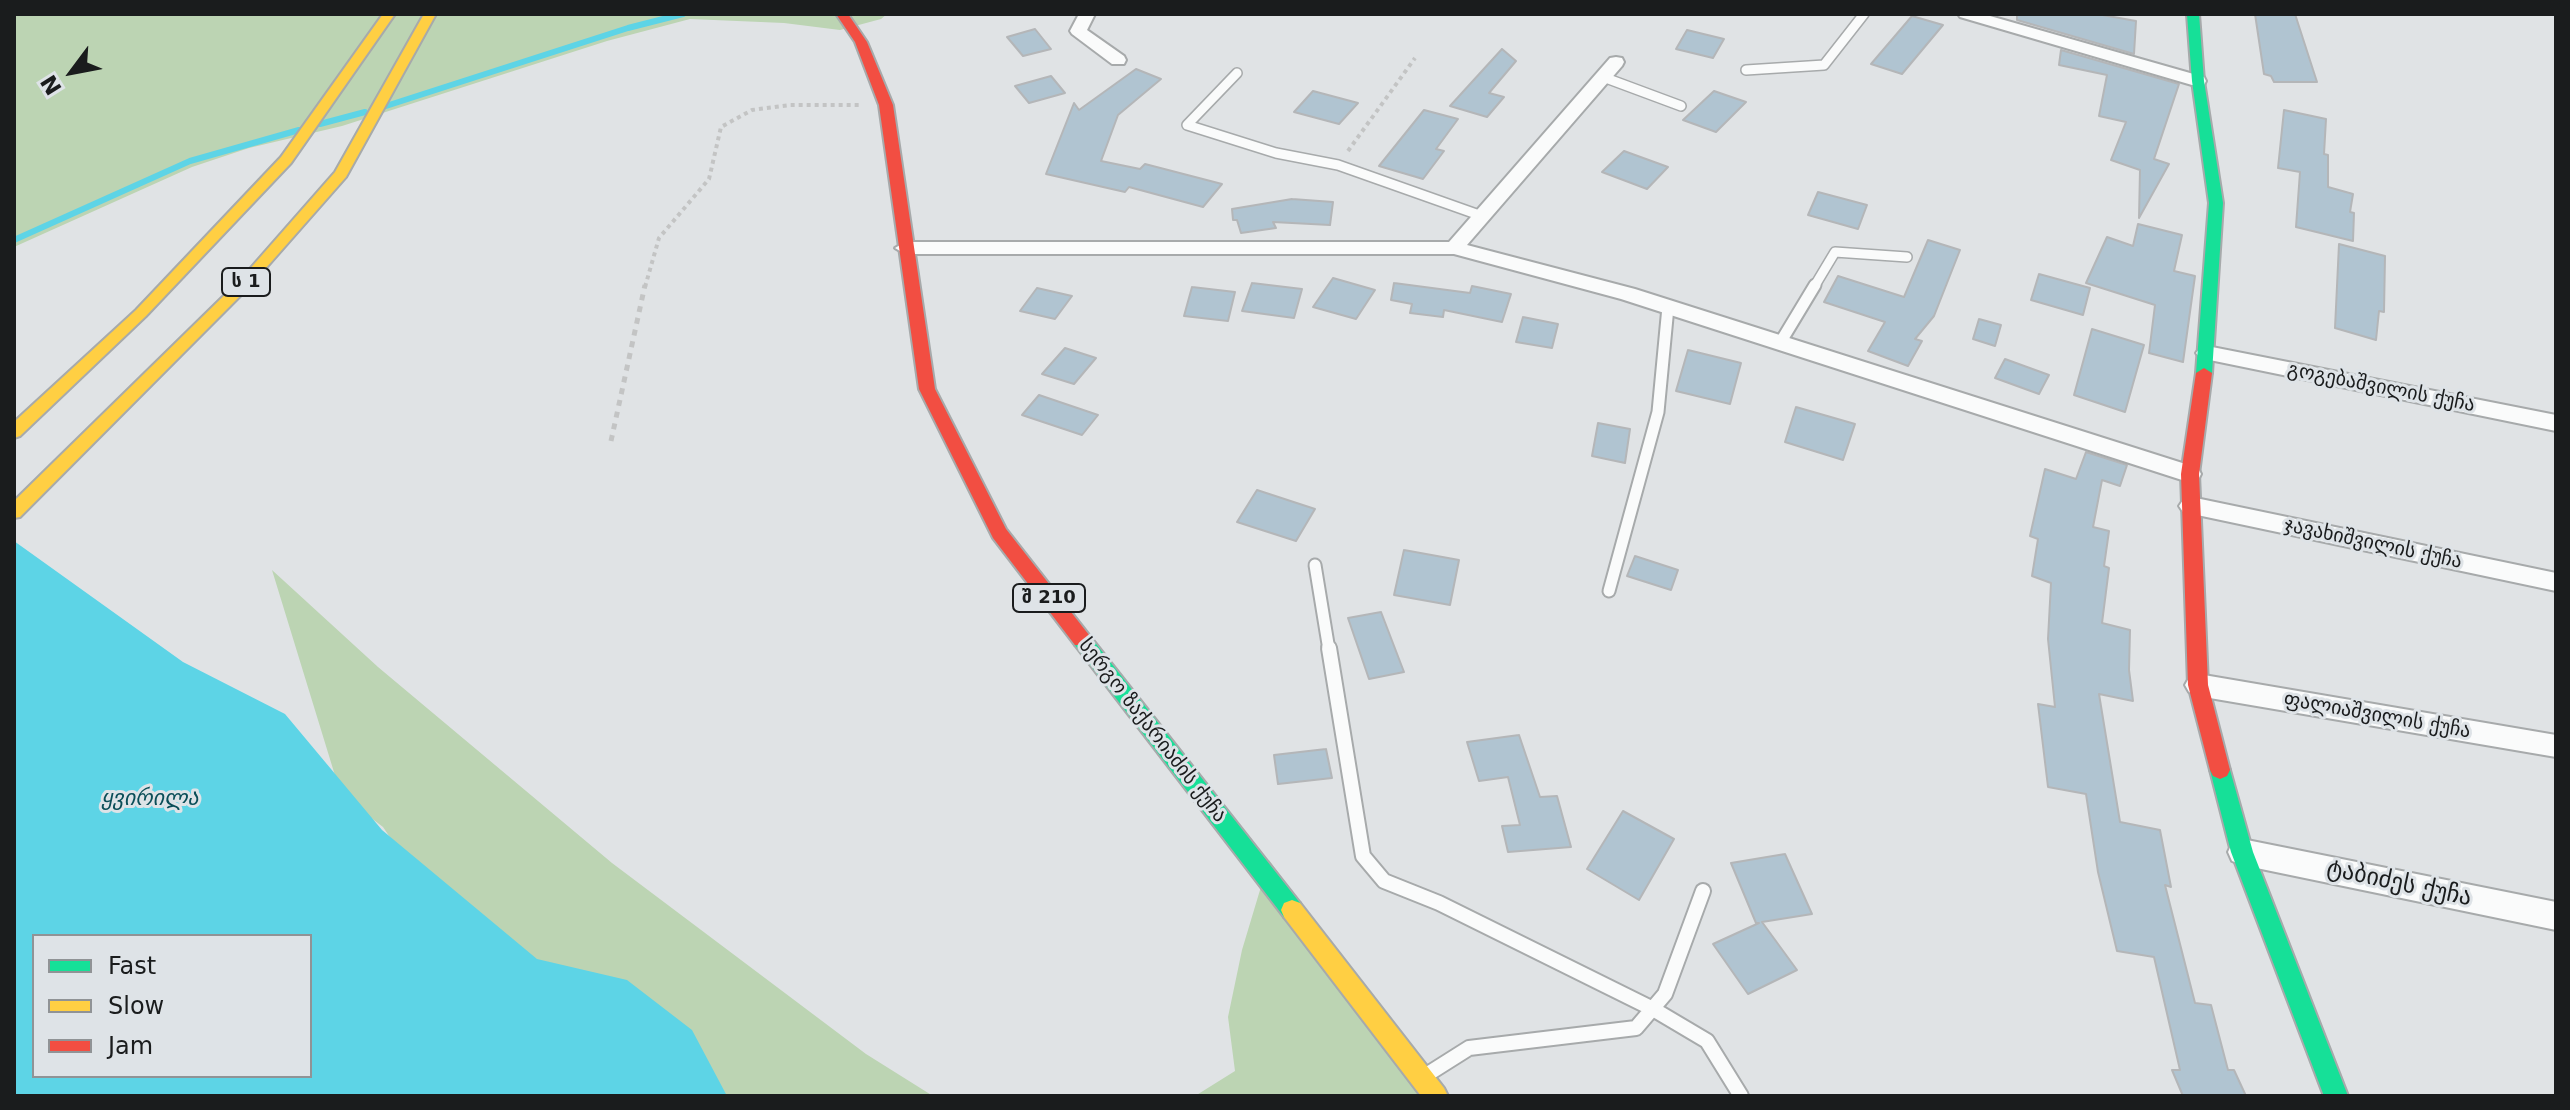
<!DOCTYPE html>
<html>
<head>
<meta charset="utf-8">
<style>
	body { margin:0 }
	#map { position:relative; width:2570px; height:1110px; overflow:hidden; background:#e0e3e5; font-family:"DejaVu Sans",sans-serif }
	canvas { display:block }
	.frame { position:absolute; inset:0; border:16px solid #1a1c1d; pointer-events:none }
	.legend { position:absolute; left:32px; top:934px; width:280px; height:144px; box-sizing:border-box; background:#dee3e7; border:2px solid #909396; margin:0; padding:10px 14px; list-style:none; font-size:24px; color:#1a1c1d }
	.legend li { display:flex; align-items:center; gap:16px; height:40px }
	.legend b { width:40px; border:2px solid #909396 }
	.north { position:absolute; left:32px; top:32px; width:80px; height:80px; -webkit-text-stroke:6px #dee3e7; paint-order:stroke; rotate:238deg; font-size:22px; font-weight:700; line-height:32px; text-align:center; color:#1a1c1d }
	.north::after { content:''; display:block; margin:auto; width:28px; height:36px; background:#1a1c1d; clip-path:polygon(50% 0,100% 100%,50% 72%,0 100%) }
</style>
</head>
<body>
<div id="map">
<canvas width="2570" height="1110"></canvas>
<div class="frame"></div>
<ul class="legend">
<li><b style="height:10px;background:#16e098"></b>Fast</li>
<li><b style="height:10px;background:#ffcf43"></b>Slow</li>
<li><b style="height:10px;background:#f24e42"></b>Jam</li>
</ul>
<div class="north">N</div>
</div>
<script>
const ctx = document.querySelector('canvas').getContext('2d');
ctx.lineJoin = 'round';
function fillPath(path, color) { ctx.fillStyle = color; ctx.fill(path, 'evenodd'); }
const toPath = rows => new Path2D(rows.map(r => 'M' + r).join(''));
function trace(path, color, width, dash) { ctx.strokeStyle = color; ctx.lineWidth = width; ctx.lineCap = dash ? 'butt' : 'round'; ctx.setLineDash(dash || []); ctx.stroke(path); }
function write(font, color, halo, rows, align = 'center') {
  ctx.font = font + ' "DejaVu Sans","Noto Sans Georgian",sans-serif'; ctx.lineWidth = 6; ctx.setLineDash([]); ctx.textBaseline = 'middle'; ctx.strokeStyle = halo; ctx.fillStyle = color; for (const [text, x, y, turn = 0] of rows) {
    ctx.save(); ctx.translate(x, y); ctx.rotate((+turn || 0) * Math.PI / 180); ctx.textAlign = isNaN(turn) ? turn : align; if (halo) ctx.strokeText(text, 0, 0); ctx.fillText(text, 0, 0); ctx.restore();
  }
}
fillPath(toPath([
	[14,14,887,14,881,19,840,30,784,23,690,19,607,41,342,126,249,148,192,167,14,247],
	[272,570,378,667,612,863,866,1054,933,1096,711,1096,418,879,383,827,341,795],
	[1269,860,1442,1096,1195,1096,1235,1071,1228,1017,1242,950]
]), '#bcd4b3');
fillPath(toPath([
	[14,541,183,662,285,714,382,830,537,959,627,980,692,1030,727,1096,14,1096],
	[34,936,310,936,310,1076,34,1076]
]), '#5dd4e6');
trace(toPath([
	[386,106,628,28,683,14],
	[320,124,365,112],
	[14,240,190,161,299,130]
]), '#5dd4e6', 6);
const building = toPath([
	[2017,14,2097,14,2136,21,2134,54,2017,20,2017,14],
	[2255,14,2295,14,2317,82,2274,82,2271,76,2264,74,2255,14],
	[1912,16,1943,25,1902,74,1871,64,1912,16],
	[1035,29,1051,49,1023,56,1007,37,1035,29],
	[1687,30,1724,39,1713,58,1676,49,1687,30],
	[1502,49,1516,61,1489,93,1504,97,1487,117,1450,106,1502,49],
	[2061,50,2179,84,2154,159,2169,164,2139,218,2140,170,2111,160,2126,122,2099,116,2107,75,2059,65,2061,50],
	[1136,69,1161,79,1118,115,1101,161,1140,169,1145,164,1222,184,1203,207,1129,187,1125,192,1046,174,1074,103,1079,110,1136,69],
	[1051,76,1065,93,1029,103,1015,86,1051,76],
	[1313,91,1358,103,1339,124,1294,112,1313,91],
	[1714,91,1746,102,1716,132,1683,120,1714,91],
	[1424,110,1458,119,1436,149,1444,151,1423,179,1379,166,1424,110],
	[2284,110,2326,119,2324,154,2328,155,2328,187,2353,194,2350,212,2354,213,2353,241,2296,227,2300,172,2278,168,2284,110],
	[1624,151,1668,167,1647,189,1602,172,1624,151],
	[1818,192,1867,205,1858,229,1808,215,1818,192],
	[1292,199,1333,202,1330,225,1273,222,1276,228,1241,233,1237,220,1233,220,1232,209,1292,199],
	[2138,224,2182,235,2174,271,2195,276,2183,362,2149,353,2155,305,2086,283,2107,237,2133,246,2138,224],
	[1928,240,1960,250,1934,316,1915,339,1922,341,1908,366,1868,351,1885,322,1824,302,1838,276,1904,297,1928,240],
	[2339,244,2385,256,2384,312,2379,311,2376,340,2335,328,2339,244],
	[2039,274,2090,288,2083,315,2031,300,2039,274],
	[1333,278,1375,290,1356,319,1313,307,1333,278],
	[1252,283,1302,289,1294,318,1242,311,1252,283],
	[1394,283,1470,293,1472,286,1511,294,1502,322,1444,310,1443,317,1410,313,1412,304,1391,300,1394,283],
	[1192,287,1235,292,1228,321,1184,316,1192,287],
	[1037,288,1072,296,1055,319,1020,311,1037,288],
	[1523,317,1558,324,1552,348,1516,342,1523,317],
	[1979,319,2001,325,1995,346,1973,339,1979,319],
	[2092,329,2144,345,2125,412,2074,395,2092,329],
	[1065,348,1096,358,1074,384,1042,374,1065,348],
	[1688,350,1741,363,1730,404,1676,391,1688,350],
	[2005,359,2049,375,2039,394,1995,378,2005,359],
	[1039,395,1098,415,1082,435,1022,415,1039,395],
	[1796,407,1855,424,1843,460,1785,442,1796,407],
	[1598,423,1630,429,1625,463,1592,456,1598,423],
	[2086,452,2127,465,2120,486,2102,480,2093,527,2109,531,2104,566,2109,568,2102,623,2130,630,2129,670,2133,701,2099,694,2120,822,2160,830,2171,887,2165,885,2195,1003,2211,1005,2228,1070,2234,1070,2246,1096,2183,1096,2172,1070,2180,1070,2154,957,2117,951,2098,872,2086,794,2048,787,2038,704,2055,707,2048,639,2051,583,2032,576,2038,539,2030,536,2045,469,2076,479,2086,452],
	[1257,490,1315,509,1296,541,1237,522,1257,490],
	[1404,550,1459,560,1450,605,1394,595,1404,550],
	[1635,556,1678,570,1671,590,1627,576,1635,556],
	[1381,612,1404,672,1369,679,1348,618,1381,612],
	[1519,735,1540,797,1557,796,1571,847,1508,852,1502,826,1520,825,1508,777,1479,781,1467,742,1519,735],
	[1326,749,1332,778,1278,784,1274,755,1326,749],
	[1623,811,1674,839,1639,900,1587,869,1623,811],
	[1785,854,1812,914,1762,922,1797,970,1748,994,1713,944,1759,923,1756,923,1731,863,1785,854]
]);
fillPath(building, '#b0c4d1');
trace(building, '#b4b6b8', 2);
const laneFar2 = toPath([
	[1746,70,1824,65,1864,14],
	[1237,73,1187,125,1276,153,1338,165,1482,216],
	[1603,77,1681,106],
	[1814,287,1835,252,1907,257]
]);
const laneFar1 = toPath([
	[1780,343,1815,285],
	[1315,565,1329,650],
	[1609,591,1658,412,1668,307]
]);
const lane = toPath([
	[1329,648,1363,856,1384,881,1439,903,1653,1009,1707,1041,1741,1096],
	[1431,1072,1469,1048,1636,1028,1665,994,1703,891]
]);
const street = toPath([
	[1079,14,1095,14,1087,30,1124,56,1126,60,1124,64,1112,64,1072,34,1070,31,1079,14],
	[1958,14,1983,14,2204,77,2206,81,2204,85,2192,85,1960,17,1958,14],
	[1616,57,1622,58,1624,62,1622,66,1467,245,1635,289,2198,468,2201,474,2198,480,2182,480,1621,299,1454,254,905,254,895,248,905,242,1449,242,1610,58,1616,57],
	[2207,346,2556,415,2556,431,2200,358,2196,353,2200,348,2207,346],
	[2191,497,2556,573,2556,591,2183,512,2179,506,2183,500,2191,497],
	[2198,674,2556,735,2556,757,2198,696,2189,692,2185,685,2189,678,2198,674],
	[2242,839,2556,902,2556,930,2242,865,2232,861,2228,852,2232,843,2242,839]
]);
const fast = toPath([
	[2187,14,2199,14,2204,81,2223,203,2212,373,2204,378,2196,373,2209,203,2192,81,2187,14],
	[1082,632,1089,635,1300,903,1303,910,1300,917,1292,920,1284,917,1075,645,1073,640,1075,635,1082,632],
	[2220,761,2227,764,2230,770,2253,852,2348,1096,2324,1096,2231,852,2210,770,2213,764,2220,761]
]);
const slow = toPath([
	[383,14,395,14,291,163,146,316,20,436,14,438,14,422,136,310,281,157,383,14],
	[424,14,436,14,346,177,251,285,20,517,14,518,14,501,241,279,335,172,424,14],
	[1292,900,1300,903,1444,1088,1448,1096,1421,1096,1284,917,1281,910,1284,903,1292,900]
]);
const jam = toPath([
	[836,14,848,14,867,42,893,105,935,389,1006,529,1089,635,1091,640,1089,645,1075,645,993,538,919,389,879,105,855,42,836,14],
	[2204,368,2212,373,2199,474,2208,685,2230,770,2227,776,2220,779,2213,776,2210,770,2188,685,2181,474,2196,373,2204,368]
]);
trace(laneFar2, '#a7aaab', 12);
trace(laneFar1, '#a7aaab', 15);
trace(lane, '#a7aaab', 18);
trace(street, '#a7aaab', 4);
trace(fast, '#a7aaab', 4);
trace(slow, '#a7aaab', 4);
trace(jam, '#a7aaab', 4);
trace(toPath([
	[1348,151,1415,58],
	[645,287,659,238,709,179,721,127,752,110,790,105,861,105]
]), '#c3c4c4', 4, [4, 4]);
trace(toPath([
	[611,441,645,285]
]), '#c3c4c4', 5, [6, 6]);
trace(laneFar2, '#fafbfb', 9);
trace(laneFar1, '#fafbfb', 11);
trace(lane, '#fafbfb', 14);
fillPath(street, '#fafbfb');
fillPath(fast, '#16e098');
fillPath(slow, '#ffcf43');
fillPath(jam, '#f24e42');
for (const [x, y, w] of [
	[246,282,48],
	[1049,598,72]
]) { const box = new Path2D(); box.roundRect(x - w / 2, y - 14, w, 28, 6); ctx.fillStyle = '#dee3e7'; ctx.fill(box); trace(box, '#1a1c1d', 2); }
write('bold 18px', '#1a1c1d', null, [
	["ს 1",246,282],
	["შ 210",1049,598]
]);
write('20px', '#1a1c1d', '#dee3e7', [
	["გოგებაშვილის ქუჩა",2381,388,11],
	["ჯავახიშვილის ქუჩა",2373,544,12],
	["ფალიაშვილის ქუჩა",2377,716,10],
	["სერგო ზაქარიაძის ქუჩა",1152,731,52]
]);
write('italic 22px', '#0a4e58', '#dee3e7', [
	["ყვირილა",150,799]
]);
write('24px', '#1a1c1d', '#dee3e7', [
	["ტაბიძეს ქუჩა",2399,884,12]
]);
</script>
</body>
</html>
